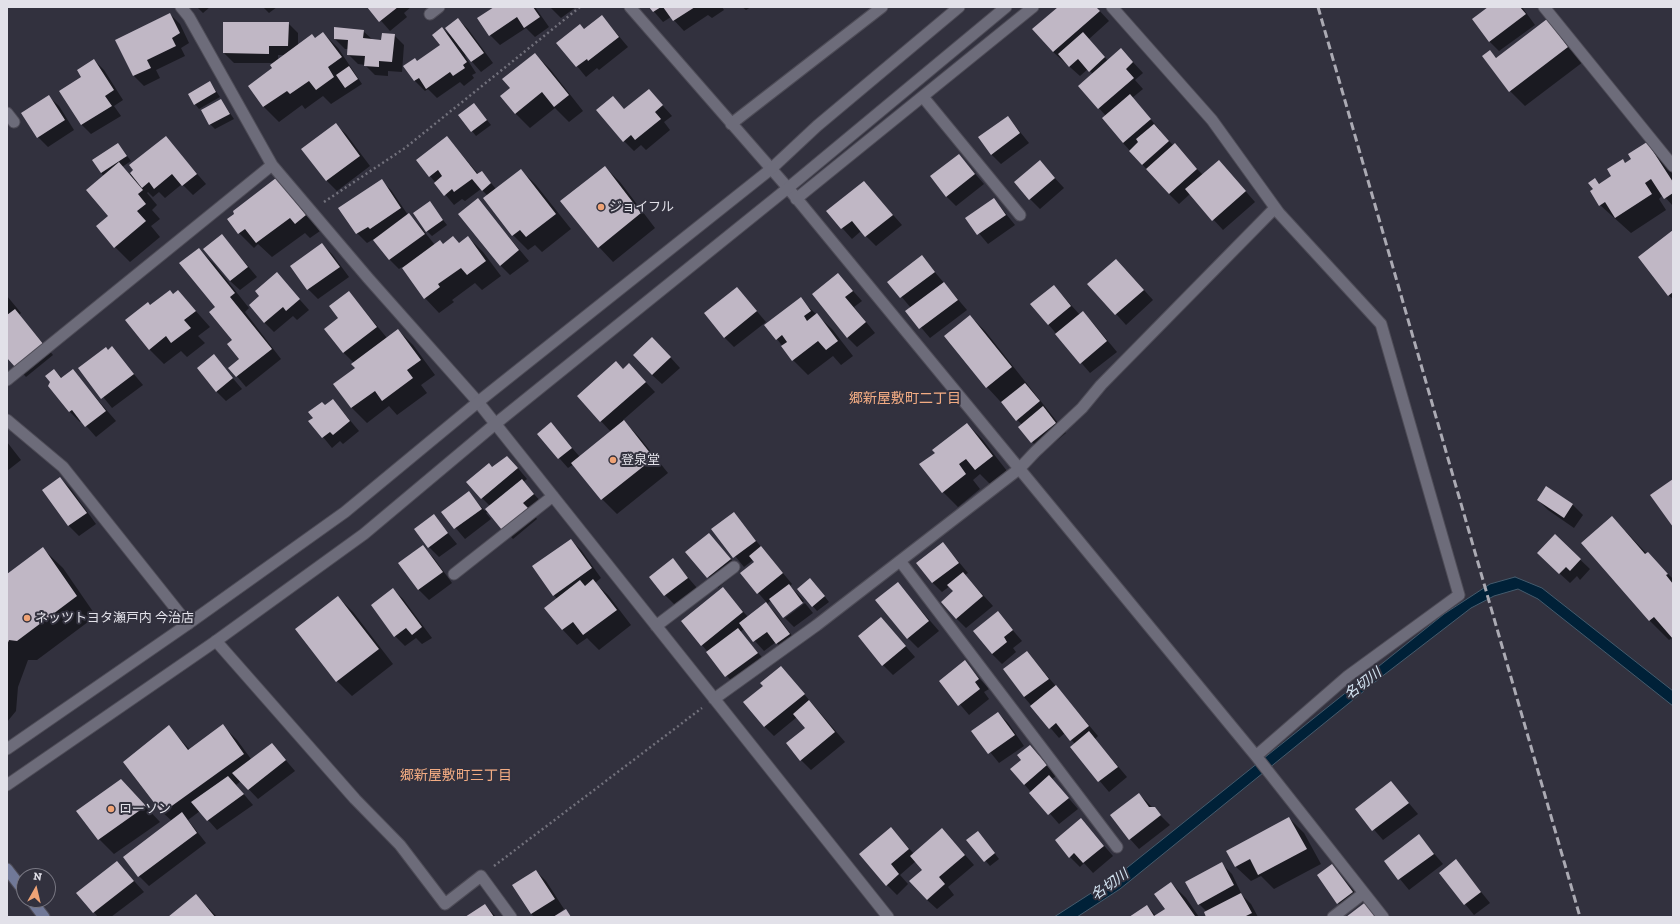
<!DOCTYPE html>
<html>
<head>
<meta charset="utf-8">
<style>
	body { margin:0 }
	#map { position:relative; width:1680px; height:924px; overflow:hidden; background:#32313e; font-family:"Zilla Slab",serif }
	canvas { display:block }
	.frame { position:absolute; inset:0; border:8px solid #e2e1e9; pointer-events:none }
	.north { position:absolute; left:16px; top:868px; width:40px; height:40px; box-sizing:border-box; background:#32313e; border:1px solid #787782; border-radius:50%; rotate:8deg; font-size:11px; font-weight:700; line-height:16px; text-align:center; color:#e2e1e9 }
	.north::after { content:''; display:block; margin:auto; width:14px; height:18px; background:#efa376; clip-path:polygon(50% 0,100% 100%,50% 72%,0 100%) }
</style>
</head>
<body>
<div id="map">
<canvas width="1680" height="924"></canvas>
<div class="frame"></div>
<div class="north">N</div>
</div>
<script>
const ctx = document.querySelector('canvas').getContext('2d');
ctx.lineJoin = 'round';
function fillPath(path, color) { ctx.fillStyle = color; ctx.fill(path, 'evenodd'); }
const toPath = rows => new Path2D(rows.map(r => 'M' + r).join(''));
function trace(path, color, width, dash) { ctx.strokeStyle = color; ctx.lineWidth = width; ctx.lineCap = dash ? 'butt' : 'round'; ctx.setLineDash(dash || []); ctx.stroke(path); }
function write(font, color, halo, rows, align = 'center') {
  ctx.font = font + ' "Zilla Slab","Noto Sans JP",serif'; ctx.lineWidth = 4; ctx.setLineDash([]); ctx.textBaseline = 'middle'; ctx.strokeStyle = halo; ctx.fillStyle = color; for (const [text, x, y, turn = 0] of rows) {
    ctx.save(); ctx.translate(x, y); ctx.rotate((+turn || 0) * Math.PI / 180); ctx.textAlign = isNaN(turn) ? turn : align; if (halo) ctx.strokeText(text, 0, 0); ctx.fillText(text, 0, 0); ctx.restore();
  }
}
const water = toPath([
	[1515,577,1542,588,1673,691,1673,706,1538,599,1518,589,1494,596,1471,608,1380,678,1120,889,1077,917,1054,917,1113,879,1444,614,1490,584,1515,577]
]);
fillPath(water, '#002138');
trace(water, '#445b6d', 1);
fillPath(toPath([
	[197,7,210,7,203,13],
	[263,7,277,7,269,13],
	[369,7,411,7,404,13,407,17,390,31],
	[495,7,535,7,549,27,535,37,526,28,500,45,490,35],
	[550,7,576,7,561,18],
	[650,7,722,7,724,10,712,18,708,15,684,31,671,17,663,22],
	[742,7,751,7,746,10],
	[1059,7,1096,7,1109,21,1089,39,1108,61,1121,49,1143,73,1135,80,1143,89,1132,98,1160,130,1159,131,1203,175,1228,171,1255,202,1223,230,1190,194,1179,204,1169,194,1123,143,1106,116,1079,86,1093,74,1088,69,1080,76,1053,52],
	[1490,7,1522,7,1535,25,1499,51,1489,41],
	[170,14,180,24,189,43,181,48,185,56,156,70,160,78,144,86,134,76,116,40],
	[602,16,628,47,599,70,597,68,586,77,558,43,580,25,585,30],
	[458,19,468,29,493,63,481,72,466,55,465,56,476,73,472,75,474,78,464,86,460,82,437,98,428,89,425,91,415,81,405,66,418,62,441,46,442,28,454,38],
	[1547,20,1562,35,1583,62,1525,106,1510,91,1490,52,1497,58],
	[288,23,298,33,298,46,315,39,323,33,338,48,362,84,331,104,323,96,305,109,302,105,279,122,264,107,249,87,274,69,274,63,234,63,224,53],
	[278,55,285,55,278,60],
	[363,31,373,40,382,41,394,35,404,45,402,72,388,71,388,76,375,75,365,65,358,64,348,54,349,49,345,49,335,39],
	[535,54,550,69,583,111,569,122,555,108,530,128,515,113,512,88],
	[94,60,104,70,123,100,114,106,121,116,91,134,81,124,83,78],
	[210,82,220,97,199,109,195,104],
	[649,90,672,116,664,122,670,130,646,150,641,145,634,151,624,141,613,97,625,110],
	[49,97,59,106,74,130,48,147,38,137],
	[221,100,234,119,215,129,210,124],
	[474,104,491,125,476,136,472,131],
	[1008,117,1029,143,1001,164,991,154],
	[336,125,346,134,370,166,337,191,327,181,303,149],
	[165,137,206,184,193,195,182,184,165,198,159,192,153,197,148,192,147,193,157,205,152,210,160,219,151,226,160,237,130,262,115,247,104,176,101,173,118,144,131,161,122,167,130,174],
	[447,137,479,175,486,177,496,189,521,170,536,185,571,229,542,252,535,245,528,250,513,235,488,196,481,189,465,201,462,199,454,205,430,176],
	[1647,143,1662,158,1673,175,1673,206,1663,195,1659,199,1666,210,1631,233,1600,205,1591,191,1594,189,1595,179,1600,184,1613,176,1623,160,1626,164,1633,159],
	[959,155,984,184,956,206,946,196],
	[1040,162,1064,188,1040,209,1030,199],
	[605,167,620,182,655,228,613,262,599,247],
	[276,179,291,194,320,231,310,238,305,233,272,257,258,244,254,248,239,233],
	[381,180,391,190,408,215,419,225,435,245,459,244,468,237,483,252,501,276,482,290,475,283,452,300,454,302,439,313,425,298,402,267,399,269,389,259,374,239,367,243,357,233],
	[864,182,902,225,876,246,861,231,852,239,828,212],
	[994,199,1015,225,988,244,966,218],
	[478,200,529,261,510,275,500,265],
	[430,203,447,225,432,236,427,231],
	[1673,231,1673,299,1668,295],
	[222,235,257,277,240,290,230,281],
	[322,244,332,254,349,277,318,299,308,289],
	[199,249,214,264,249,308,245,312,281,359,246,387,230,368,241,359],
	[922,257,967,310,930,338,907,311,911,308,889,282],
	[1126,270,1153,300,1126,325,1089,284],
	[277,274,309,310,297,320,293,316,274,332,264,322,260,296],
	[838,274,862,301,854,307,875,333,857,347,847,337],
	[1054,286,1080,315,1083,313,1093,323,1117,352,1090,373,1048,324],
	[737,288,766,322,734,347,724,337],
	[178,291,210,327,198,336,205,343,187,357,181,351,164,364,149,349,151,306],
	[349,292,387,338,398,330,413,345,435,375,421,385,427,393,397,415,389,406,367,423,352,408,334,384,356,369,354,363,343,352,339,318],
	[7,296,21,313,19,315,53,355,26,377,7,356],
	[800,299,832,329,853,356,841,365,833,356,808,375,793,360,777,339],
	[970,316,985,331,1066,433,1042,453,1019,427,1022,425,987,387,945,336],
	[112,348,143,385,112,408,80,368],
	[662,348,680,368,662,384,652,375],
	[214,356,242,389,226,401,216,391],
	[54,370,62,378,72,370,116,421,96,437,81,420,80,422,70,412,49,386],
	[639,375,655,392,623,420,639,437,668,473,617,514,602,499,574,464,568,468,538,434,551,424,580,457,611,432,578,396],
	[333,400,359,431,343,444,340,441,332,448,310,421],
	[967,424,982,439,1007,471,990,484,980,474,973,480,980,489,958,507,943,492,936,453],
	[7,442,21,460,7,471],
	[517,467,527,479,523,482,543,504,533,513,537,519,513,539,488,512,486,513,491,519,465,539,442,512,469,493,485,511,490,506,482,498,493,468],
	[60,478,70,488,96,524,79,536,69,526,43,490],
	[1546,488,1573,505,1583,515,1574,528,1548,510,1538,500],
	[733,513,792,584,790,586,804,601,784,616,771,600,767,604,776,614,799,645,787,654,776,642,764,651,744,629,740,632,767,663,736,687,702,645,723,589,748,617,767,603,741,573,755,563,753,560,744,567,713,529],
	[434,516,457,544,439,557,429,547],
	[1612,517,1647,554,1648,553,1673,579,1673,637,1669,640,1649,620],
	[709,534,740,570,718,588,687,552],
	[1555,536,1590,569,1580,580,1577,576,1570,583,1548,563],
	[571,540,581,550,601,578,595,583,608,595,631,625,599,650,587,638,577,645,563,630,545,608,557,599,554,595],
	[943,543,968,573,965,575,993,606,966,628,956,618,954,591,950,586,942,592,932,582],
	[423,547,433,557,452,583,429,600,419,590,400,564],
	[43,549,63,568,96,616,37,660,28,660,18,687,16,711,7,722,7,575],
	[673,560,697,588,675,605,665,595],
	[897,583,939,631,918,648,908,638],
	[815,584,829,602,817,611,798,589],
	[393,589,403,599,432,638,422,644,416,638,405,646,395,636],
	[338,597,353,612,393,664,352,696,337,681],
	[805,603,813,613,794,627,785,618],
	[998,613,1022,641,1013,648,1016,652,1002,664,992,654],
	[881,618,915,657,893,675,883,665],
	[1027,652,1098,736,1095,739,1127,777,1109,792,1071,747,1075,744,1065,733,1059,738,1024,697],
	[965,662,989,689,984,692,989,699,969,715,940,681],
	[781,667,845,742,811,770,801,760,806,728,797,717,774,736,764,726,764,686],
	[998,713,1008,723,1024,746,999,763,973,731],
	[222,725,237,740,251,759,272,744,295,771,258,799,241,781,236,785,253,805,217,830,200,811,188,820,206,843,149,886,139,876,172,821,162,812,169,727,190,750],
	[1030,746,1056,776,1052,779,1078,809,1059,824,1024,784,1022,760],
	[121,780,160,822,114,854,99,839],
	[1391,782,1418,814,1383,840,1356,809],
	[1139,794,1170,825,1139,849,1130,839],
	[1289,818,1304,833,1321,864,1274,889,1261,876,1251,881,1236,867],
	[1081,819,1113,856,1093,873,1084,863,1080,867,1070,857],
	[891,828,914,854,942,829,974,865,948,887,954,895,937,909,927,900,923,870,916,861,900,875,908,884,897,895,887,885],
	[1419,836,1443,864,1409,890,1385,861],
	[982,837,999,859,990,866,968,840],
	[1456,861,1490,903,1474,915,1440,873],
	[1222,864,1232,874,1242,895,1251,904,1258,917,1207,917,1207,912,1199,904],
	[1332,865,1363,902,1348,913,1338,903],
	[536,871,546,881,564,909,554,917,535,917,531,914],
	[127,873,144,892,111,917,98,917,94,912],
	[1171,883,1186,898,1199,917,1131,917,1147,906,1156,916,1166,909],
	[196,895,217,917,170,917],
	[485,905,496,917,467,917]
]), '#0007');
fillPath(toPath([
	[367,7,398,7,379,22],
	[494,7,533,7,540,17,524,28,517,17,489,36,477,18],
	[649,7,661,7,653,12],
	[663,7,695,7,673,21],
	[1058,7,1096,7,1100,11,1053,52,1032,29],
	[1488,7,1520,7,1526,14,1489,42,1472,19],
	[170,13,180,33,172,38,176,46,147,60,151,68,133,76,115,40],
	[602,15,619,37,588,61,587,59,576,67,556,43,580,24,584,29],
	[458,18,484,53,471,62,445,28],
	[1547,19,1568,47,1509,92,1482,56,1490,50,1496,58],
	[223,22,289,22,288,46,269,46,269,54,223,53],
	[334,27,364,30,363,38,381,40,382,33,395,34,392,62,379,61,379,67,364,66,365,56,347,55,348,40,334,39],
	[442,27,467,62,463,65,465,68,453,76,450,72,426,89,419,78,414,81,403,66,415,58,417,61,440,45,432,35],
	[323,32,342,57,328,67,334,77,316,90,309,81,290,94,287,91,263,107,248,86,272,68,270,65,312,34,315,38],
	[1083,32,1105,57,1089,72,1078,59,1069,67,1058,54],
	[1121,48,1133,62,1126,69,1134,78,1098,109,1078,86],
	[535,53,569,95,554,107,542,92,515,114,500,96,510,88,502,79],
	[94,59,114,90,105,96,112,106,81,125,59,91,81,77,77,70],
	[349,66,358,79,345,88,336,75],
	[210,81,216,92,194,105,188,94],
	[649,89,663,105,655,112,661,119,635,140,631,135,623,142,596,110,613,96,624,109],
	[1130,94,1151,119,1123,143,1102,118],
	[49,95,65,120,37,138,21,113],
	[221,99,230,114,209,125,201,110],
	[474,103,487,120,471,132,458,115],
	[1008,116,1020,133,991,155,978,137],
	[336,123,360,156,326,181,301,149],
	[1154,124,1169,141,1142,165,1129,151,1138,142,1136,139],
	[166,136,197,174,182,186,172,174,154,189,149,182,142,188,130,173,133,170,129,165],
	[447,136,477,174,482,171,491,183,482,191,472,179,454,192,452,189,444,196,434,183,442,176,438,170,429,177,416,160],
	[1647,142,1673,182,1673,193,1664,199,1651,179,1645,183,1652,194,1615,218,1605,202,1599,206,1590,191,1593,189,1588,183,1595,178,1599,184,1611,176,1607,169,1623,159,1625,163,1631,159,1628,154],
	[118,143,127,156,101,173,92,160],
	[1175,143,1197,169,1169,194,1146,169],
	[959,154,975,174,946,197,930,176],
	[1040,160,1055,178,1029,200,1014,182],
	[1219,160,1246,191,1212,221,1185,189],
	[119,162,143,190,138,194,146,204,137,211,146,221,114,248,96,226,108,216,86,190],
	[605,166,641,213,598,248,560,201],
	[521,169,556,214,526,237,520,230,512,236,483,198],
	[276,178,306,215,295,224,290,218,256,243,245,229,238,234,227,219,234,214,233,211],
	[382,179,401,208,370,229,368,227,356,234,338,208],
	[864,181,893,215,865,237,852,221,841,229,826,211],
	[478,198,519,250,500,266,458,214],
	[994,198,1006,215,977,235,965,218],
	[430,201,443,220,426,232,413,213],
	[409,213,425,234,389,260,373,240],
	[1673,230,1673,292,1668,296,1638,257],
	[222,234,248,267,230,281,203,249],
	[453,236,459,243,468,236,486,261,467,275,461,268,438,284,440,287,424,299,402,268,440,240,443,244],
	[322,243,340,267,307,290,290,266],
	[199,248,235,293,230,297,272,349,236,377,228,368,239,359,227,344,232,340,209,312,215,307,179,263],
	[922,255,935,272,900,298,887,282],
	[1116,259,1144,290,1115,315,1087,284],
	[277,272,300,299,286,311,283,307,264,323,249,305,259,296,255,291],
	[838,273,853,291,845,297,866,322,847,338,812,294],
	[944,282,958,300,919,329,905,311],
	[1054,285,1071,306,1048,325,1030,304],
	[737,287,757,311,724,338,704,313],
	[170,290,173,294,178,290,196,311,184,320,191,328,171,343,166,336,149,350,125,320,148,302,150,305],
	[349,291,377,327,343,353,324,329,338,318,329,306],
	[801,297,811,311,804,316,807,321,817,313,838,341,826,350,818,341,792,361,781,346,787,342,782,335,776,340,764,325],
	[15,309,44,345,16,368,7,358,7,315],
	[1083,311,1107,341,1080,364,1055,334],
	[970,315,1012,367,986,388,944,336],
	[398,329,421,360,407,370,413,378,382,401,375,391,351,408,333,384,355,368,351,364],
	[652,337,671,357,652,375,633,355],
	[112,346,134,374,101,399,78,368,106,347,108,350],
	[214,354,233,378,216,392,197,368],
	[616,361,623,369,629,363,646,382,600,422,577,396],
	[54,369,61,378,73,369,106,411,85,427,72,410,69,412,48,386,50,382,45,376],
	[1025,383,1040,401,1016,421,1001,402],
	[333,399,350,421,333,435,330,432,322,438,308,421,313,418,308,412,322,402,325,405],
	[1043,406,1056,423,1031,443,1018,427],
	[624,420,654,458,601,500,571,463],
	[551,422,572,448,558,459,537,434],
	[967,423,993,456,975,470,966,459,959,464,966,474,942,493,919,464,935,453,932,450],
	[507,456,518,468,481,499,466,482,489,463,492,467],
	[60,477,87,513,68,526,42,490],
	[522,479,534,494,523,503,528,508,502,530,485,509],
	[1673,479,1673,527,1650,495],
	[1546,486,1573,504,1564,518,1537,500],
	[469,491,482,509,454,529,441,512],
	[734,512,756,541,733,558,711,529],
	[434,514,448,533,428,548,414,529],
	[1612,516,1645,554,1648,552,1668,574,1666,575,1673,584,1673,639,1654,617,1649,621,1581,543],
	[709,533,731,559,707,578,685,552],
	[1555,534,1581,559,1570,571,1566,567,1559,574,1537,553],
	[571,539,592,568,553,596,532,566],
	[943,542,959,563,932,583,916,563],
	[423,545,443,572,418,590,398,563],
	[761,546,783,573,757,594,740,573,754,562,749,556],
	[43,547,77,596,17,641,9,640,7,645,7,574],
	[673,558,688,578,664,596,649,577],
	[963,572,983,596,956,619,941,602,953,591,947,585],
	[810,578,825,596,812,607,797,589],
	[593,579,617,610,583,635,573,622,562,630,544,608,580,580,585,586],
	[898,582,929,621,907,639,875,600],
	[789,584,803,603,783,618,769,599],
	[723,587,743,612,701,646,681,621],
	[393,588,422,627,412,635,406,628,394,637,371,605],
	[338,596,379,649,336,682,295,629],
	[766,602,790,634,776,644,767,632,753,642,739,623],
	[998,611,1013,630,1004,637,1007,642,992,654,973,631],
	[881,617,906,646,882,666,858,636],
	[738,628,758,653,725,677,706,652],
	[1027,651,1049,679,1024,697,1003,669],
	[965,660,979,679,975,682,980,689,958,706,939,681],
	[781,666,805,694,764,727,743,702,763,686,760,683],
	[1056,685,1089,726,1070,741,1056,723,1049,729,1030,706],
	[809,700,835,732,800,761,786,743,805,728,793,714],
	[998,712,1015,735,988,754,971,731],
	[223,724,244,754,162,813,123,762,169,725,188,750],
	[1089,731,1118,767,1098,782,1070,747],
	[272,743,286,760,248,790,232,773],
	[1030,745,1047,765,1024,785,1010,769,1021,760,1017,755],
	[1049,775,1069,798,1048,815,1029,793],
	[228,776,244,794,207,821,191,802],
	[121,779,146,806,98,840,76,811],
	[1391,781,1409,803,1372,831,1355,809],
	[1139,793,1149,807,1155,807,1161,815,1129,840,1110,815],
	[182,812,197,833,138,877,123,857],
	[1289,817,1307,849,1258,875,1250,859,1235,867,1226,851],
	[1081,818,1104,846,1083,863,1074,853,1069,858,1055,840],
	[891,827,909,849,891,864,899,874,886,886,859,854],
	[942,828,965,855,939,877,945,884,927,900,909,881,922,870,910,856],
	[978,831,995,853,984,862,966,840],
	[1419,834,1434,854,1398,880,1384,861],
	[1456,859,1481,892,1464,905,1439,873],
	[117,861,134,881,93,913,76,893],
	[1222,862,1234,885,1198,905,1185,882],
	[1332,864,1353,892,1337,904,1317,875],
	[536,870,555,899,531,914,512,885],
	[1171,882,1195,916,1129,917,1147,905,1154,916,1165,909,1154,894],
	[1241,893,1252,913,1244,917,1206,917,1204,912],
	[196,894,215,917,168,917],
	[1367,901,1380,917,1346,917],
	[485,904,494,917,465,917],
	[566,909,571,917,553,917]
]), '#c0b7c5');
const minor = toPath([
	[181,7,189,17,272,165,368,278,478,402,888,917],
	[630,7,788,188,1256,756,1383,917],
	[1112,7,1212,120,1279,213,1381,324,1459,595,1348,676,1256,756],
	[1544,7,1673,166],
	[430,14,439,7],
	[923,97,1020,215],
	[7,113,14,122],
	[731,124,882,7],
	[796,199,1033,7],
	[7,380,272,165],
	[7,420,63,467,188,624],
	[900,561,1117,847],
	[454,574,553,496],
	[656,626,734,567],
	[216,641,355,799,400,845,445,904,481,876,511,917],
	[714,699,817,625,1019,469,1035,452,1082,408,1101,385,1275,208],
	[1333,917,1364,893]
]);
const tertiary = toPath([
	[7,749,188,624,345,512,478,402,771,169,817,126,959,7],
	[7,785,216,641,364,534,494,425,788,188,1006,7]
]);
const secondary = toPath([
	[7,869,24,891],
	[31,900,44,917]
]);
trace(minor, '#4e4c57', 13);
trace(tertiary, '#4e4c57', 13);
trace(secondary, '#4e4c57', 13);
trace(toPath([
	[324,202,405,148,580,7],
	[494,866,702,708]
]), '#72717c', 2.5, [2, 3]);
trace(minor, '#6d6c7a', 11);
trace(tertiary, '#6d6c7a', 11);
trace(secondary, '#717998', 11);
trace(toPath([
	[1318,7,1580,917]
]), '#abaab3', 3, [8, 4]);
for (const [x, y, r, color] of [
	[601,207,4,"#efa376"],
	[613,460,4,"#efa376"],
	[27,618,4,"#efa376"],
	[111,809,4,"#efa376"]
]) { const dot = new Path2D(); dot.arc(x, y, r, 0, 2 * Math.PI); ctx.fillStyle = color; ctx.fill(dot); trace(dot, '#32313e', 1.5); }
write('13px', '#e2e1e9', '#32313e', [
	["ジョイフル",609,207],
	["登泉堂",621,460],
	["ネッツトヨタ瀬戸内 今治店",35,618],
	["ローソン",119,809]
], 'left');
write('14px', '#f3ac83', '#32313e', [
	["郷新屋敷町二丁目",905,399],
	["郷新屋敷町三丁目",456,776]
]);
write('italic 14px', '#d5e5f3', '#32313e', [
	["名切川",1363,684,-37],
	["名切川",1110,885,-36]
]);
</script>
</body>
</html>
